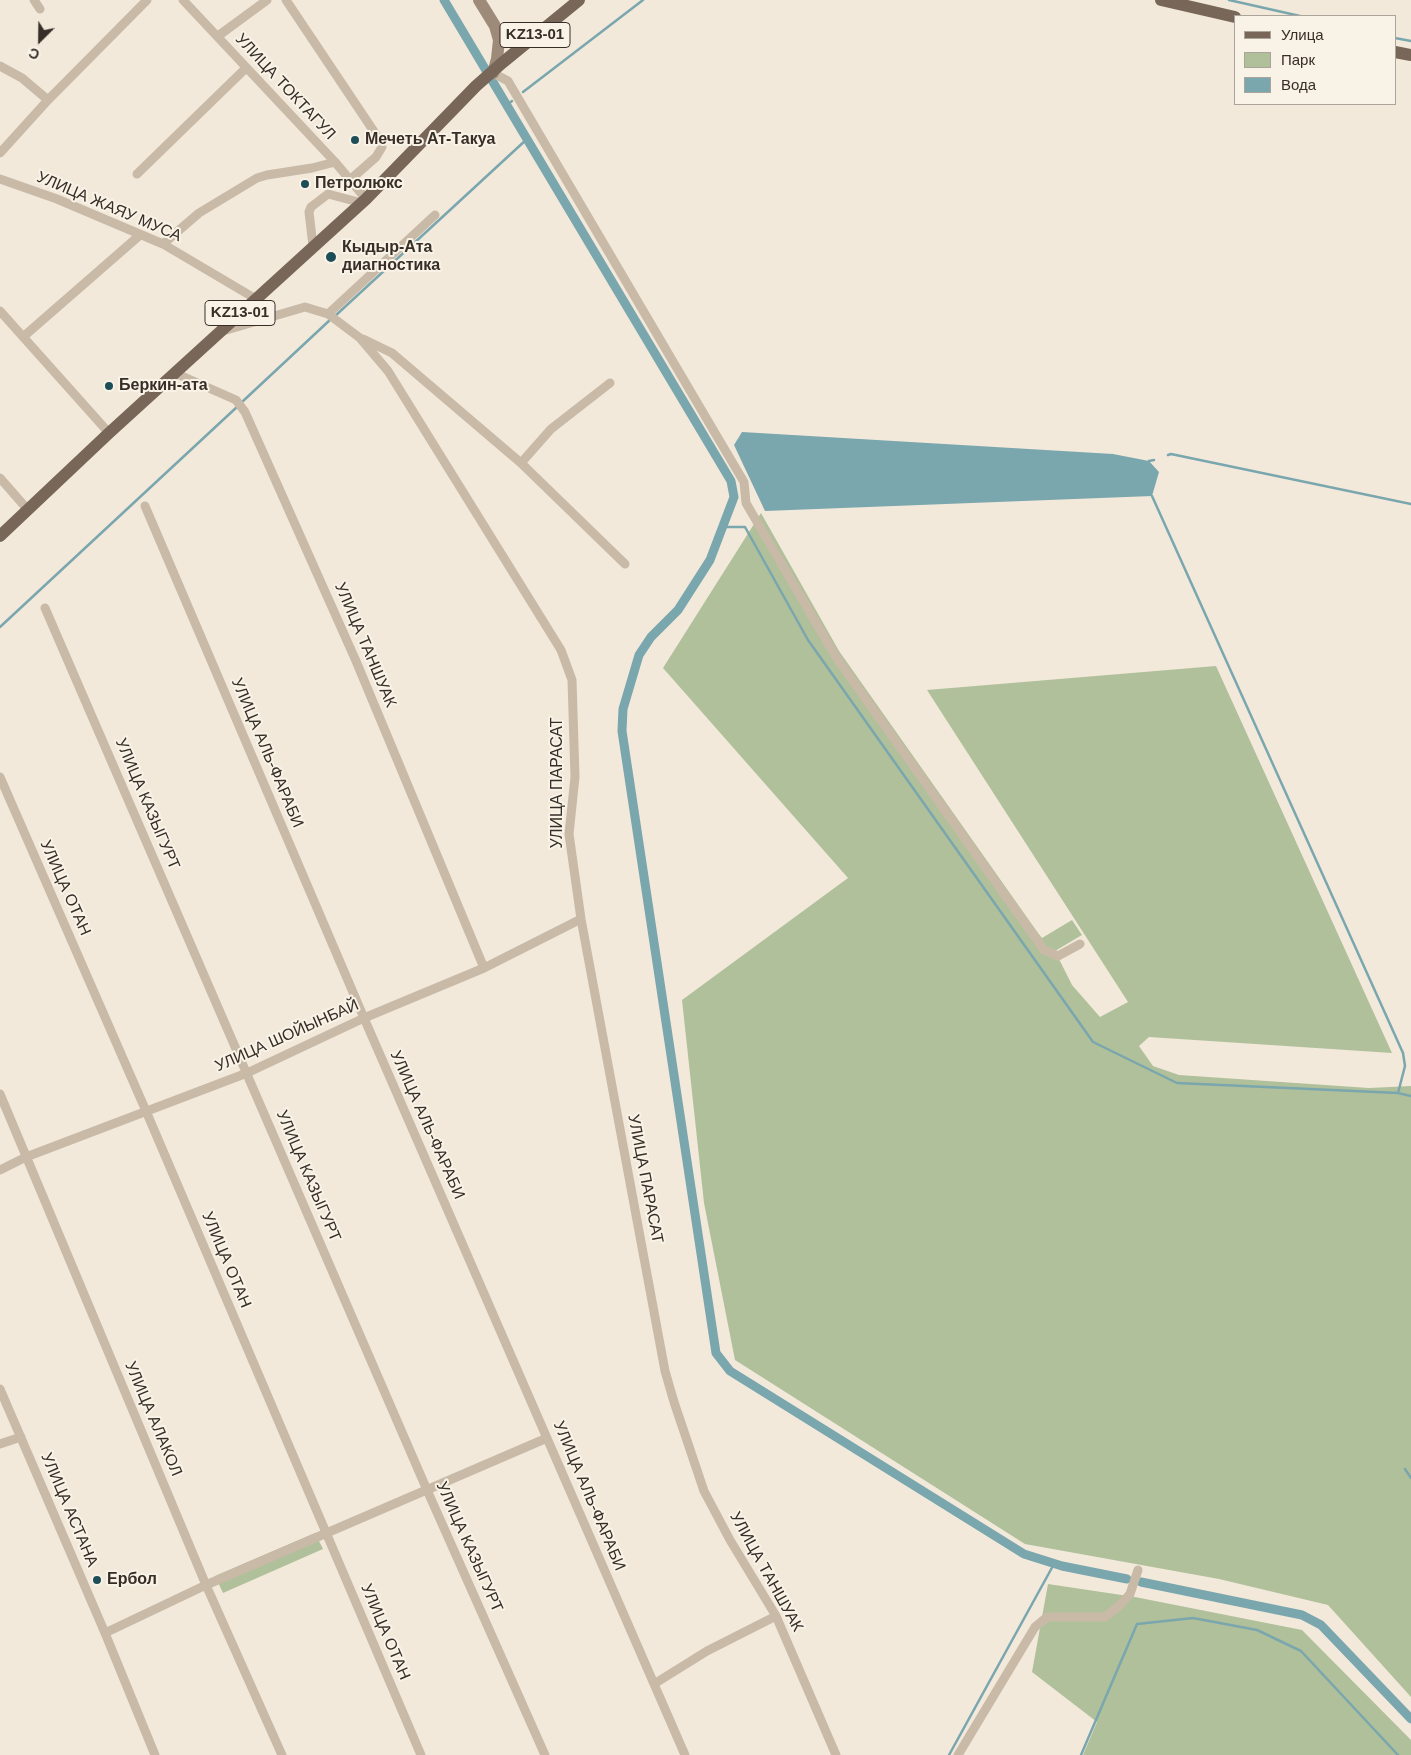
<!DOCTYPE html>
<html>
<head>
<meta charset="utf-8">
<style>
	body { margin:0 }
	#map { position:relative; width:1411px; height:1755px; overflow:hidden; background:#f2e9db; font-family:Arial,sans-serif }
	canvas { display:block }
	.legend { position:absolute; left:1234px; top:15px; width:162px; height:90px; box-sizing:border-box; background:#f9f3e7; border:1px solid #aba49a; margin:0; padding:6px 9px; list-style:none; font-size:15px; color:#362e27 }
	.legend li { display:flex; align-items:center; gap:10px; height:25px }
	.legend b { width:25px; border:1px solid #aba49a }
	.north { position:absolute; left:15px; top:15px; width:50px; height:50px; -webkit-text-stroke:4px #f9f3e7; paint-order:stroke; rotate:203deg; font-size:14px; font-weight:700; line-height:20px; text-align:center; color:#362e27 }
	.north::after { content:''; display:block; margin:auto; width:18px; height:22px; background:#362e27; clip-path:polygon(50% 0,100% 100%,50% 72%,0 100%) }
</style>
</head>
<body>
<div id="map">
<canvas width="1411" height="1755"></canvas>
<ul class="legend">
<li><b style="height:6px;background:#786658"></b>Улица</li>
<li><b style="height:14px;background:#b0c09b"></b>Парк</li>
<li><b style="height:14px;background:#7aa6ae"></b>Вода</li>
</ul>
<div class="north">С</div>
</div>
<script>
const ctx = document.querySelector('canvas').getContext('2d');
ctx.lineJoin = 'round';
function fillPath(path, color) { ctx.fillStyle = color; ctx.fill(path, 'evenodd'); }
const toPath = rows => new Path2D(rows.map(r => 'M' + r).join(''));
function trace(path, color, width, dash) { ctx.strokeStyle = color; ctx.lineWidth = width; ctx.lineCap = dash ? 'butt' : 'round'; ctx.setLineDash(dash || []); ctx.stroke(path); }
function write(font, color, halo, rows, align = 'center') {
  ctx.font = font + ' Arial,sans-serif'; ctx.lineWidth = 4; ctx.setLineDash([]); ctx.textBaseline = 'middle'; ctx.strokeStyle = halo; ctx.fillStyle = color; for (const [text, x, y, turn = 0] of rows) {
    ctx.save(); ctx.translate(x, y); ctx.rotate((+turn || 0) * Math.PI / 180); ctx.textAlign = isNaN(turn) ? turn : align; if (halo) ctx.strokeText(text, 0, 0); ctx.fillText(text, 0, 0); ctx.restore();
  }
}
fillPath(toPath([
	[761,513,839,651,1038,933,1042,938,1072,920,1082,935,1055,951,1072,985,1100,1017,1128,1002,927,690,1216,666,1392,1053,1149,1037,1139,1046,1153,1066,1179,1075,1369,1088,1411,1086,1411,1697,1328,1605,1219,1579,1025,1544,735,1360,704,1203,682,1000,848,878,663,668],
	[315,1533,323,1549,223,1593,215,1576],
	[1048,1584,1135,1597,1302,1630,1411,1740,1411,1755,1083,1755,1097,1722,1032,1672]
]), '#b0c09b');
fillPath(toPath([
	[742,432,1113,454,1149,461,1159,472,1152,496,765,511,734,445]
]), '#7aa6ae');
trace(toPath([
	[1229,0,1300,16],
	[1395,38,1411,41],
	[523,92,643,0],
	[507,105,512,101],
	[335,316,527,139],
	[242,402,331,319],
	[1168,455,1171,454,1411,504],
	[1149,461,1154,460],
	[1152,496,1403,1053,1405,1066,1398,1093],
	[724,527,745,527,808,640,1093,1042,1177,1083,1398,1093,1411,1096],
	[0,627,238,406],
	[1405,1469,1411,1478],
	[949,1755,1054,1564],
	[1081,1755,1137,1624,1193,1618,1257,1630,1301,1651,1398,1755]
]), '#7aa6ae', 2.5);
trace(toPath([
	[444,0,731,481,734,497,710,560,678,610,651,637,639,655,623,709,622,731,716,1353,730,1371,1024,1554,1062,1566,1127,1579],
	[1141,1582,1302,1615,1321,1625,1411,1719]
]), '#7aa6ae', 9);
trace(toPath([
	[34,0,40,9],
	[183,0,335,162,366,199],
	[286,0,381,142,382,147,376,157,351,179],
	[218,36,267,0],
	[0,66,22,78,48,100],
	[493,73,508,81,715,433,744,482,746,503,836,657,1044,950,1058,956,1080,944],
	[0,153,48,100,147,0],
	[137,174,246,68],
	[0,179,57,199,163,244,256,299],
	[163,244,199,213,257,178,267,175,312,168,335,162],
	[313,246,309,212,311,207,328,194,362,203],
	[0,311,109,433],
	[328,314,435,215],
	[223,331,305,307,328,314,360,338,388,371,561,650,572,680,575,777,569,834,581,919,665,1371,674,1402,704,1491,730,1540,776,1616,836,1755],
	[23,337,140,235],
	[363,339,392,353,521,463,625,564],
	[175,373,236,400,245,412,356,661,484,968],
	[521,463,551,429,610,383],
	[0,478,28,510],
	[145,506,364,1018,685,1755],
	[45,608,427,1490,545,1755],
	[0,777,146,1111,421,1755],
	[0,1094,206,1585,282,1755],
	[0,1170,26,1157,247,1073,364,1018,484,968,581,919],
	[0,1389,105,1633,155,1755],
	[0,1444,21,1437],
	[105,1633,206,1585,547,1438],
	[654,1684,707,1651,776,1616],
	[958,1755,1035,1627,1047,1617,1105,1617,1120,1605,1130,1594,1138,1570]
]), '#c9baa7', 9);
trace(toPath([
	[479,0,495,26,499,40,497,59,493,73]
]), '#9d8a78', 12);
trace(toPath([
	[1161,0,1235,17],
	[1395,52,1411,55],
	[0,536,109,433,366,199,476,86,502,63,579,0]
]), '#786658', 12);
for (const [x, y, r, color] of [
	[355,140,5,"#1d4d57"],
	[305,184,5,"#1d4d57"],
	[331,257,6,"#1d4d57"],
	[109,386,5,"#1d4d57"],
	[97,1580,5,"#1d4d57"]
]) { const dot = new Path2D(); dot.arc(x, y, r, 0, 2 * Math.PI); ctx.fillStyle = color; ctx.fill(dot); trace(dot, '#f9f3e7', 2); }
for (const [x, y, w] of [
	[535,35,70],
	[240,313,70]
]) { const box = new Path2D(); box.roundRect(x - w / 2, y - 12.5, w, 25, 4); ctx.fillStyle = '#f9f3e7'; ctx.fill(box); trace(box, '#362e27', 1); }
write('bold 15px', '#362e27', null, [
	["KZ13-01",535,35],
	["KZ13-01",240,313]
]);
write('16px', '#362e27', '#f9f3e7', [
	["УЛИЦА ТОКТАГУЛ",285,87,47],
	["УЛИЦА ЖАЯУ МУСА",109,207,23],
	["УЛИЦА ТАНШУАК",365,645,67],
	["УЛИЦА АЛЬ-ФАРАБИ",267,753,67],
	["УЛИЦА ПАРАСАТ",558,783,-90],
	["УЛИЦА КАЗЫГУРТ",147,804,67],
	["УЛИЦА ОТАН",65,888,66],
	["УЛИЦА ШОЙЫНБАЙ",287,1036,-24],
	["УЛИЦА АЛЬ-ФАРАБИ",427,1125,66],
	["УЛИЦА КАЗЫГУРТ",308,1176,67],
	["УЛИЦА ПАРАСАТ",645,1179,79],
	["УЛИЦА ОТАН",226,1260,67],
	["УЛИЦА АЛАКОЛ",153,1419,67],
	["УЛИЦА АЛЬ-ФАРАБИ",589,1496,67],
	["УЛИЦА АСТАНА",69,1510,67],
	["УЛИЦА КАЗЫГУРТ",469,1547,66],
	["УЛИЦА ТАНШУАК",766,1572,61],
	["УЛИЦА ОТАН",385,1632,67]
]);
write('bold 16px', '#362e27', '#f9f3e7', [
	["Мечеть Ат-Такуа",365,140],
	["Петролюкс",315,184],
	["Кыдыр-Ата",342,248],
	["диагностика",342,266],
	["Беркин-ата",119,386],
	["Ербол",107,1580]
], 'left');
</script>
</body>
</html>
